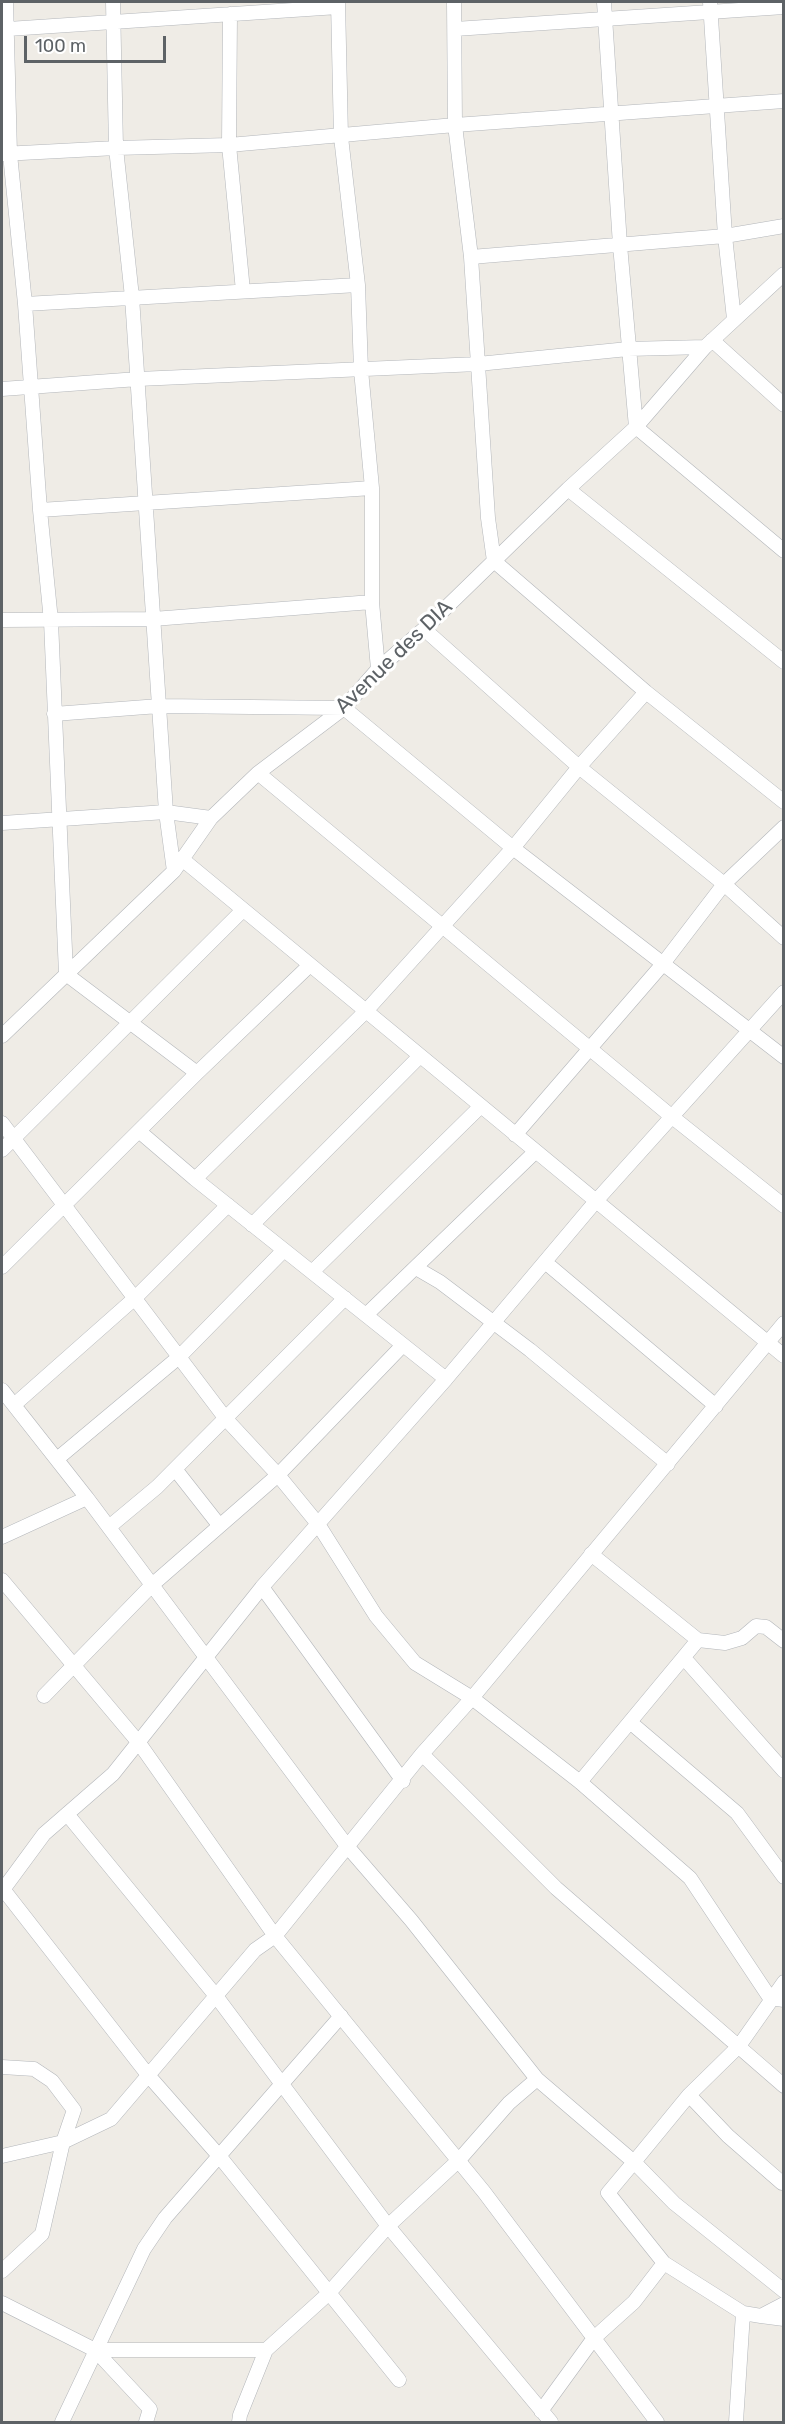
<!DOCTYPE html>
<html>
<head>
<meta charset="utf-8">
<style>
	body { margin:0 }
	#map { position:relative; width:785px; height:2424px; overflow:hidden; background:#efece6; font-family:Rubik,sans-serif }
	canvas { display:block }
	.frame { position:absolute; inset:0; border:3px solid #5d6266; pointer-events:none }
	.scale { position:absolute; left:24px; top:36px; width:142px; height:27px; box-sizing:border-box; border:3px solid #5d6266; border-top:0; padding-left:8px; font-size:18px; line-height:21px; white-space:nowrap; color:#5d6266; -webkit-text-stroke:4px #fff; paint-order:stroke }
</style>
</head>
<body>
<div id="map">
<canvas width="785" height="2424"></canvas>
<div class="frame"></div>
<div class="scale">100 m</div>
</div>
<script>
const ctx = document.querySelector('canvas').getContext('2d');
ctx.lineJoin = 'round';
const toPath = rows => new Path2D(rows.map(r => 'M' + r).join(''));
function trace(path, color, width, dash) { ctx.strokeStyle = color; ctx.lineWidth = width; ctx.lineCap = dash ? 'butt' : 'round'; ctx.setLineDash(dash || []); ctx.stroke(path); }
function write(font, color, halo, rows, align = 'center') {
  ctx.font = font + ' Rubik,sans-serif'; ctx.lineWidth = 6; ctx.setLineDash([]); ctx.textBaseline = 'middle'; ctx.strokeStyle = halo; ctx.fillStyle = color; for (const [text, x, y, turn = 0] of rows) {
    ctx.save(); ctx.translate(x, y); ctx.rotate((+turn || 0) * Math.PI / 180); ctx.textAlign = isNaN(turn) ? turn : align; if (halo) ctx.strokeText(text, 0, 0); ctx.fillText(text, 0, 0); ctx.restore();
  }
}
const minor = toPath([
	[6,2,10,154,25,304,40,510,51,621,66,974,197,1073],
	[338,2,341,137,358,285,361,370,372,488,372,602,378,669],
	[454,2,455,125,471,257,488,518,494,561,646,692,784,802],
	[604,2,620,245,636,427,784,551],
	[710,2,725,236,734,319],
	[230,14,229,145,243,291],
	[8,29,338,7],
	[455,29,784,7],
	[2,154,116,148,229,145,455,125,784,101],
	[471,257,725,236,784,226],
	[25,304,358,285],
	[712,340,784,405],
	[2,389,138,379,478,364,628,349,705,347],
	[568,489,784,662],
	[40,510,372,488],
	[2,620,153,619,372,602],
	[424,629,579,767,724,884,784,938],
	[54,714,159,706,344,708,513,848,784,1057],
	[258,773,671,1116,784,1206],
	[2,823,166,812,132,297,116,148,113,2],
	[182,859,784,1356],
	[174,871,166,812,211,818],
	[2,1036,174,871,211,818,258,773,344,708,378,669,424,629,568,489,636,427,705,347,784,274],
	[2,1123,226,1419,278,1475,318,1524,376,1616,415,1663,472,1698,580,1782,690,1878,770,1998,784,2000],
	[140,1132,195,1179,446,1379],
	[515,1135,662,965,724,884,784,827],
	[2,1150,243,910],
	[195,1179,366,1011,513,848,579,767,646,692],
	[252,1225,420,1056],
	[545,1262,716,1406],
	[2,1267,197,1073,310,965],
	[416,1268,440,1282,530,1350,668,1464],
	[312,1272,480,1107],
	[366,1315,535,1152],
	[2,1390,87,1498,347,1846,411,1920,537,2079],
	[14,1405,135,1298,228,1205],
	[57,1459,179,1357,284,1250],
	[175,1469,219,1525],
	[109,1527,157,1487,345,1298],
	[2,1537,87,1498],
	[2,1580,139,1743,275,1936,484,2192,657,2422],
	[262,1587,403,1781],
	[698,1640,725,1643,742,1638,756,1626,766,1627,784,1641],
	[684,1658,784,1771],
	[44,1696,152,1585,278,1475,403,1345],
	[630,1722,737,1813,784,1877],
	[422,1754,556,1888,784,2086],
	[580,1782,698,1640,591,1554],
	[67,1814,216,1996,388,2226,551,2422],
	[3,1889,148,2075,220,2157,399,2380],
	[2,1891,44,1834,113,1774,262,1587,446,1379,596,1201,784,992],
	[2,2067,34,2069,52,2081,74,2110,63,2142,111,2119,255,1950,275,1936,422,1754,472,1698,784,1323],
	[689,2095,728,2136,782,2183],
	[2,2156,63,2142,42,2234,2,2271],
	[664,2263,743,2313,761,2316,784,2304],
	[2,2303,95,2350,266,2350],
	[761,2316,784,2319],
	[95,2350,150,2409,146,2422],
	[541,2411,594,2338,634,2302,664,2263,608,2193,634,2162,674,2203,784,2291],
	[62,2422,144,2249,165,2218,341,2016],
	[239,2422,240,2415,266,2350,328,2294,388,2226,459,2160,509,2103,537,2079,634,2162,689,2095,739,2046,784,1982],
	[736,2422,743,2313]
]);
trace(minor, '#b3b6ba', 15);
trace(minor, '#fff', 14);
write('21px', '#5d6266', '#fff', [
	["Avenue des DIA",394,657,-44]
]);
</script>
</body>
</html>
